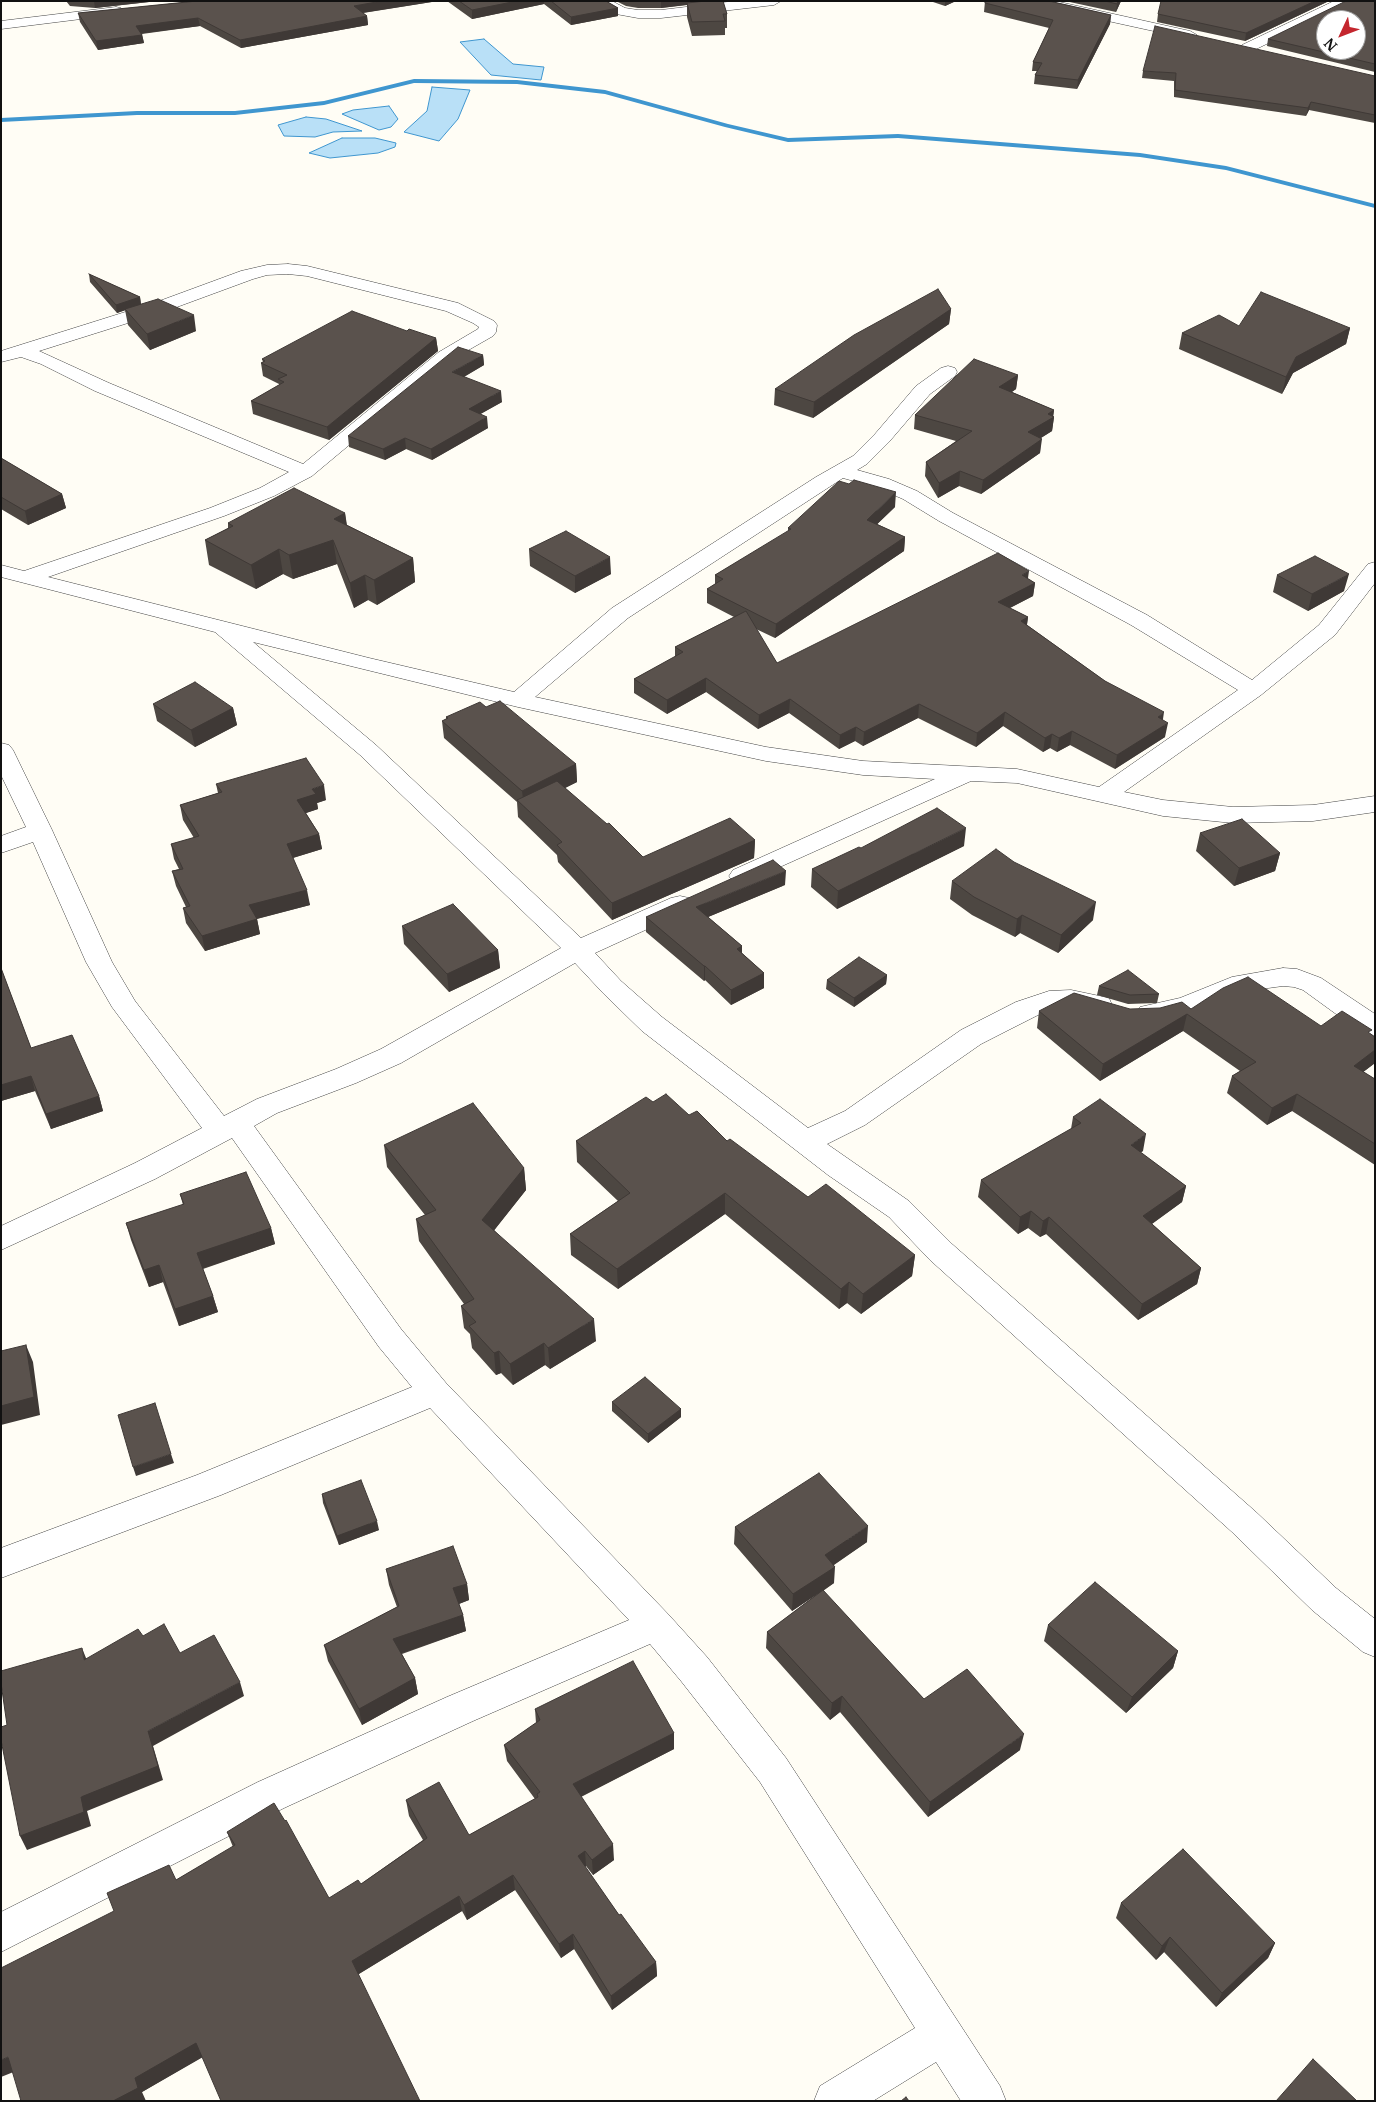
<!DOCTYPE html>
<html>
<head>
<meta charset="utf-8">
<style>
	body { margin:0 }
	#map { position:relative; width:1376px; height:2102px; overflow:hidden; background:#fffdf5; font-family:Merriweather,serif }
	canvas { display:block }
	.frame { position:absolute; inset:0; border:2px solid #111; pointer-events:none }
	.north { position:absolute; left:1316px; top:10px; width:50px; height:50px; box-sizing:border-box; background:#fff; border:1px solid #a0a0a0; border-radius:50%; rotate:227deg; font-size:14px; font-weight:700; line-height:20px; text-align:center; color:#111 }
	.north::after { content:''; display:block; margin:auto; width:18px; height:22px; background:#c4262e; clip-path:polygon(50% 0,100% 100%,50% 72%,0 100%) }
</style>
</head>
<body>
<div id="map">
<canvas width="1376" height="2102"></canvas>
<div class="frame"></div>
<div class="north">N</div>
</div>
<script>
const ctx = document.querySelector('canvas').getContext('2d');
ctx.lineJoin = 'round';
function fillPath(path, color) { ctx.fillStyle = color; ctx.fill(path, 'evenodd'); }
const toPath = rows => new Path2D(rows.map(r => 'M' + r).join(''));
function trace(path, color, width, dash) { ctx.strokeStyle = color; ctx.lineWidth = width; ctx.lineCap = dash ? 'butt' : 'round'; ctx.setLineDash(dash || []); ctx.stroke(path); }
const water = toPath([
	[484,39,513,64,544,67,541,80,491,75,460,42,484,39],
	[432,87,470,90,458,119,439,141,404,132,427,111,432,87],
	[389,106,398,119,391,127,379,130,342,114,353,110,389,106],
	[306,117,326,119,362,131,333,132,315,137,284,136,278,125,306,117],
	[342,138,375,138,396,143,395,147,378,153,330,158,309,153,342,138]
]);
fillPath(water, '#b9e0f7');
trace(water, '#3f96cf', 1);
fillPath(toPath([
	[414,79,517,80,605,90,728,124,788,138,898,134,1140,153,1226,166,1375,204,1375,208,1226,170,1140,157,898,138,788,142,725,127,605,94,517,84,414,83,324,105,235,115,137,115,1,122,1,118,137,111,235,111,324,101,414,79]
]), '#3f96cf');
const minor = toPath([
	[594,1,612,1,625,8,638,10,661,10,736,1,781,1,774,5,661,18,638,18,616,14,594,1],
	[1028,1,1055,1,1190,31,1197,35,1190,39,1035,5,1028,1],
	[1334,1,1352,1,1350,4,1252,51,1247,52,1242,51,1240,48,1242,45,1334,1],
	[116,7,121,8,123,11,121,14,1,29,1,21,116,7],
	[288,264,307,266,458,303,494,321,497,325,496,332,493,336,451,360,312,476,274,496,224,516,48,577,369,658,514,692,612,608,816,477,853,456,875,434,916,386,941,368,948,366,955,368,957,372,955,376,930,394,889,442,867,464,857,470,889,479,917,491,953,513,1147,615,1252,680,1319,625,1368,564,1375,562,1375,583,1335,635,1261,695,1124,792,1163,800,1233,807,1313,805,1375,796,1375,812,1313,821,1233,823,1163,816,1017,783,971,781,742,884,733,882,729,876,733,870,935,779,863,775,766,761,518,707,253,642,376,745,581,938,671,898,680,896,689,898,693,904,689,910,595,953,621,981,662,1017,808,1128,845,1111,961,1030,1016,1002,1049,991,1071,990,1109,998,1112,1005,1109,1012,1099,1014,1071,1008,1052,1009,1036,1016,981,1044,865,1125,827,1144,909,1201,952,1244,1256,1512,1336,1588,1375,1619,1375,1657,1363,1652,1312,1610,1232,1532,930,1260,889,1217,828,1175,642,1031,603,993,575,963,401,1063,356,1083,277,1113,254,1126,401,1329,446,1383,668,1614,707,1657,786,1758,957,2020,1000,2086,1006,2101,961,2101,936,2062,873,2101,814,2101,820,2086,915,2028,760,1782,681,1681,650,1644,473,1721,284,1808,1,1952,1,1912,258,1782,447,1697,629,1620,430,1408,221,1495,1,1578,1,1548,197,1475,412,1387,379,1347,232,1138,155,1179,1,1250,1,1226,135,1163,202,1128,112,1007,86,962,33,842,1,853,1,836,26,827,1,775,1,743,9,745,13,750,52,830,112,962,135,1001,224,1116,257,1099,336,1069,381,1049,561,948,360,755,215,632,1,577,1,565,24,571,210,508,260,488,289,472,95,391,41,364,21,357,1,362,1,351,154,303,241,271,267,265,288,264],
	[288,274,307,276,446,311,473,323,479,327,478,329,439,352,303,464,109,383,39,351,166,311,253,279,267,275,288,274],
	[843,478,875,487,903,499,939,521,1131,625,1238,690,1099,787,1017,769,863,761,766,747,535,697,628,618,843,478],
	[1283,968,1297,969,1321,978,1375,1014,1375,1037,1365,1035,1303,990,1294,987,1283,986,1246,991,1196,1013,1150,1023,1140,1021,1136,1014,1140,1007,1180,998,1232,977,1283,968]
]);
trace(minor, '#444', 1);
fillPath(minor, '#fff');
fillPath(toPath([
	[13,1,28,1,27,2],
	[66,1,158,1,95,8,70,6],
	[197,1,438,1,363,13,367,16,368,25,241,48,200,26,142,34,144,43,98,50,80,22,78,13],
	[447,1,606,1,618,8,618,16,571,25,544,4,472,19],
	[616,1,723,1,727,14,727,28,725,28,725,35,692,36,687,17,687,5,661,8,638,8,626,6],
	[930,1,956,1,945,6],
	[985,1,1049,1,1111,15,1110,24,1077,89,1034,84,1035,75,1037,71,1032,71,1033,62,1049,28,984,12],
	[1065,1,1121,1,1116,12],
	[1329,1,1245,41,1157,22,1158,14],
	[1375,1,1375,72,1267,46,1268,39],
	[1143,71,1375,76,1375,123,1309,110,1306,116,1174,97,1174,81,1142,78],
	[89,274,140,297,141,304,196,331,150,350,128,325,125,310,117,313,90,282],
	[951,309,949,324,813,418,774,405,775,389],
	[1239,326,1350,328,1346,344,1293,373,1282,394,1179,349,1182,333],
	[407,331,436,338,438,351,329,440,253,414,251,401,279,385,279,384,263,376,261,363,263,362,262,359],
	[483,355,484,365,464,377,502,402,480,414,488,428,432,460,406,449,385,460,349,447,348,436],
	[1018,375,1016,389,1012,392,1054,410,1053,416,1054,417,1052,431,1041,438,1040,453,981,494,959,486,938,498,925,476,926,462,956,441,914,429,915,415],
	[1,458,62,494,66,508,28,525,1,509],
	[895,507,877,524,905,537,904,551,775,638,756,629,777,663,1028,579,1035,583,1033,596,1010,608,1028,617,1027,625,1105,681,1163,720,1165,737,1115,769,1070,745,1057,752,1050,748,1043,752,1003,726,976,747,918,718,863,746,855,741,839,749,789,713,758,729,706,692,667,714,634,693,634,679,675,657,675,647,734,617,707,603,707,589,715,584,715,575,788,532,788,528],
	[345,513,347,525,413,558,415,582,377,605,368,600,354,608,337,564,293,579,283,574,256,589,209,565,205,540,228,528,228,523],
	[529,549,611,574,575,593,530,566],
	[1277,575,1344,591,1308,611,1273,592],
	[153,704,233,708,237,725,195,747,157,721],
	[486,707,576,764,577,782,565,788,643,857,755,840,754,858,612,920,558,862,557,855,518,817,517,802,444,738,442,721,446,719,446,717],
	[216,784,326,800,317,803,318,809,306,813,319,834,322,849,293,858,310,905,257,919,260,934,205,951,186,923,183,908,186,907,176,886,172,871,179,869,174,859,171,844,194,838,183,820,180,805,218,793],
	[1200,833,1280,853,1275,871,1234,886,1196,851],
	[964,846,837,909,811,887,812,869],
	[952,881,1093,920,1058,953,1020,933,1015,937,972,915,950,899],
	[785,885,708,917,742,946,742,953,764,973,764,988,731,1005,705,980,704,981,646,932,646,917],
	[402,926,498,950,500,968,449,992,404,944],
	[1,968,31,1048,99,1096,103,1111,51,1129,35,1091,1,1101],
	[887,975,886,984,854,1007,826,989,827,980],
	[1099,986,1159,994,1157,1003,1128,1004,1097,995],
	[1130,1009,1191,1009,1321,1026,1371,1034,1375,1037,1375,1063,1363,1072,1375,1079,1375,1165,1292,1111,1267,1125,1227,1093,1232,1076,1240,1071,1183,1031,1100,1081,1037,1028,1039,1011],
	[653,1102,689,1115,727,1141,808,1197,915,1255,912,1276,861,1314,847,1303,839,1309,725,1214,618,1289,571,1255,570,1234,618,1201,577,1162,576,1141],
	[1073,1117,1143,1151,1140,1152,1186,1186,1182,1202,1152,1224,1201,1268,1197,1284,1138,1320,1046,1234,1040,1237,1028,1228,1018,1234,978,1197,981,1180,1071,1129],
	[384,1145,524,1168,526,1190,494,1230,596,1341,550,1369,545,1365,513,1385,501,1373,496,1375,472,1348,470,1334,464,1328,461,1306,464,1304,419,1241,416,1219,425,1215,387,1167],
	[180,1194,271,1228,275,1244,203,1269,213,1296,218,1312,179,1326,163,1282,149,1287,131,1240,126,1223,183,1205],
	[612,1402,681,1409,681,1417,648,1443,612,1411],
	[322,1494,379,1530,339,1545,323,1503],
	[735,1527,867,1542,834,1565,834,1583,823,1591,924,1699,1020,1750,928,1817,840,1712,830,1720,766,1648,767,1632,819,1593,792,1611,734,1544],
	[386,1569,467,1584,469,1600,459,1604,463,1615,466,1631,402,1654,415,1678,418,1694,362,1725,328,1661,324,1645,397,1607,389,1585],
	[1048,1625,1178,1651,1173,1668,1126,1713,1044,1641],
	[535,1709,674,1733,674,1749,581,1797,614,1860,593,1875,586,1866,585,1867,619,1915,656,1962,657,1976,612,2010,574,1949,561,1958,515,1890,467,1920,462,1911,359,1974,202,2057,142,2092,21,2101,176,1880,233,1847,227,1832,329,1898,361,1884,423,1840,409,1816,406,1800,469,1835,535,1799,507,1761,504,1745,536,1723],
	[1121,1903,1275,1943,1268,1958,1216,2007,1164,1952,1156,1960,1116,1918]
]), '#4d4742');
fillPath(toPath([
	[94,1,158,1,95,8],
	[382,1,438,1,355,14,354,6],
	[517,1,544,1,544,4,472,19,472,10],
	[661,1,718,1,661,8],
	[945,1,956,1,945,6],
	[1118,1,1121,1,1116,12,1117,4],
	[1315,1,1329,1,1245,41,1246,33],
	[618,8,618,16,571,25,571,17],
	[1111,15,1110,24,1077,89,1078,80],
	[367,16,368,25,241,48,240,40],
	[198,18,200,26,137,34,136,26],
	[142,35,144,43,98,50,96,41],
	[1311,102,1309,110,1306,116,1308,108],
	[140,297,141,305,117,313,116,305],
	[951,309,949,324,813,418,814,402],
	[194,315,196,331,150,350,147,334],
	[1350,328,1346,344,1293,373,1282,394,1286,377,1296,357],
	[436,338,438,351,329,440,327,427],
	[483,355,484,365,453,383,452,372],
	[1018,375,1016,389,998,401,999,387],
	[501,391,502,402,470,420,469,409],
	[1054,410,1053,418,1054,417,1052,431,1026,447,1028,432,1048,414],
	[487,417,488,428,432,460,431,449],
	[405,438,406,449,385,460,383,449],
	[1042,439,1040,453,981,494,983,480],
	[960,471,959,486,938,498,939,483],
	[896,492,895,507,866,535,867,520],
	[62,494,66,508,28,525,25,511],
	[345,513,348,538,334,519],
	[905,537,904,551,775,638,776,624],
	[333,540,337,564,293,579,289,555],
	[279,549,283,574,256,589,251,565],
	[610,557,611,574,575,593,575,576],
	[413,558,415,582,377,605,374,580],
	[1029,571,1027,585,1022,575],
	[1349,574,1344,591,1308,611,1312,594],
	[365,575,368,600,354,608,350,583],
	[1035,583,1033,596,996,615,998,602],
	[1028,617,1026,630,1021,621],
	[706,678,706,692,667,714,667,700],
	[790,699,789,713,758,729,759,715],
	[919,704,918,718,863,746,864,732],
	[233,708,237,725,195,747,191,730],
	[1005,712,1003,726,976,747,977,733],
	[1164,712,1162,726,1158,717],
	[1168,723,1165,737,1115,769,1117,755],
	[856,727,855,741,839,749,840,735],
	[1072,731,1070,745,1057,752,1059,738],
	[1052,734,1050,748,1043,752,1045,738],
	[576,764,577,782,525,808,524,806,522,791],
	[324,785,326,800,317,803,318,809,300,815,297,800,312,789],
	[966,828,964,846,837,909,838,891],
	[319,834,322,849,289,859,287,844],
	[755,840,754,858,612,920,612,903],
	[1280,853,1275,871,1234,886,1239,868],
	[786,871,785,885,696,922,696,907],
	[307,890,310,905,252,920,249,905],
	[1096,902,1093,920,1058,953,1061,935],
	[1022,915,1020,933,1015,937,1017,919],
	[257,919,260,934,205,951,202,936],
	[742,946,742,961,737,949],
	[498,950,500,968,449,992,447,974],
	[704,966,705,966,705,980,704,981],
	[764,973,764,988,731,1005,731,990],
	[887,975,886,984,854,1007,854,998],
	[1187,1014,1183,1031,1100,1081,1103,1064],
	[1375,1050,1375,1063,1349,1083,1354,1066],
	[31,1076,35,1091,1,1101,1,1085],
	[1297,1094,1292,1111,1267,1125,1272,1108],
	[99,1096,103,1111,51,1129,46,1114],
	[1146,1134,1143,1151,1127,1162,1131,1145],
	[524,1168,526,1190,485,1242,482,1220],
	[1186,1186,1182,1202,1139,1233,1143,1216],
	[725,1193,725,1214,618,1289,617,1269],
	[1031,1211,1028,1228,1018,1234,1020,1217],
	[1049,1217,1046,1234,1040,1237,1043,1221],
	[271,1228,275,1244,201,1269,197,1253],
	[915,1255,912,1276,861,1314,863,1294],
	[159,1265,163,1282,149,1287,144,1270],
	[1201,1268,1197,1284,1138,1320,1142,1304],
	[849,1282,847,1303,839,1309,841,1289],
	[213,1296,218,1312,179,1326,175,1309],
	[594,1319,596,1341,550,1369,548,1348],
	[544,1343,545,1365,513,1385,510,1364],
	[26,1345,33,1362,40,1415,1,1425,1,1406],
	[499,1351,501,1373,496,1375,494,1353],
	[681,1409,681,1417,648,1443,648,1434],
	[171,1454,174,1463,136,1476,133,1467],
	[377,1521,379,1530,339,1545,337,1536],
	[868,1526,867,1542,823,1572,825,1555],
	[835,1567,834,1583,792,1611,793,1594],
	[467,1584,469,1600,456,1605,453,1588],
	[463,1615,466,1631,396,1655,393,1639],
	[82,1648,88,1663,84,1660],
	[1178,1651,1173,1668,1126,1713,1132,1697],
	[415,1678,418,1694,362,1725,359,1709],
	[240,1682,244,1696,153,1746,163,1780,87,1811,91,1826,27,1850,20,1836,81,1797,148,1731],
	[842,1696,840,1712,830,1720,832,1703],
	[674,1733,674,1749,574,1800,573,1784],
	[1024,1734,1020,1750,928,1817,930,1802],
	[613,1844,614,1860,593,1875,592,1860],
	[585,1851,586,1866,579,1871,578,1856],
	[513,1875,515,1890,467,1920,464,1905],
	[459,1896,462,1911,357,1975,352,1961],
	[573,1934,574,1949,561,1958,559,1944],
	[1170,1937,1164,1952,1156,1960,1162,1946],
	[1275,1943,1268,1958,1216,2007,1222,1993],
	[656,1962,657,1976,612,2010,611,1996],
	[196,2043,203,2057,142,2092,146,2101,113,2101,135,2078],
	[8,2057,16,2071,1,2077,1,2060]
]), '#3f3936');
const building = toPath([
	[197,1,382,1,354,6,367,16,240,40,198,18,136,26,142,35,96,41,78,13,197,1],
	[459,1,517,1,472,10,459,1],
	[551,1,606,1,618,8,571,17,551,1],
	[706,1,723,1,727,14,723,14,725,21,692,22,687,3,706,1],
	[985,1,1049,1,1111,15,1078,80,1035,75,1042,63,1033,62,1053,20,985,3,985,1],
	[1105,1,1118,1,1117,4,1105,1],
	[1161,1,1315,1,1246,33,1158,14,1161,1],
	[1346,1,1375,1,1375,64,1268,39,1346,1],
	[1326,20,1356,20,1356,50,1326,50,1326,20],
	[1155,26,1375,76,1375,115,1311,102,1308,108,1175,90,1176,73,1143,71,1155,26],
	[89,274,140,297,116,305,89,274],
	[938,289,951,309,814,402,775,389,854,335,938,289],
	[1261,292,1350,328,1296,357,1286,377,1182,333,1219,315,1239,326,1261,292],
	[158,299,194,315,147,334,125,309,158,299],
	[352,311,407,331,409,329,436,338,327,427,251,401,284,382,278,379,287,375,261,363,265,361,262,359,352,311],
	[458,347,483,355,452,372,501,391,469,409,487,417,431,449,405,438,383,449,348,436,458,347],
	[974,359,1018,375,999,387,1054,410,1048,414,1054,417,1028,432,1042,439,983,480,960,471,939,483,926,462,972,431,915,415,974,359],
	[1,459,1,458,62,494,25,511,1,497,1,459],
	[854,480,896,492,867,520,905,537,776,624,707,589,723,579,715,575,791,529,788,528,839,481,849,484,854,480],
	[294,488,345,513,334,519,413,558,374,580,365,575,350,583,333,540,289,555,279,549,251,565,205,540,233,526,228,523,294,488],
	[566,531,610,557,575,576,529,549,566,531],
	[998,553,1029,571,1022,575,1035,583,998,602,1028,617,1021,621,1105,681,1164,712,1158,717,1168,723,1117,755,1072,731,1059,738,1052,734,1045,738,1005,712,977,733,919,704,864,732,856,727,840,735,790,699,759,715,706,678,667,700,634,679,683,652,675,647,746,611,777,663,998,553],
	[1315,556,1349,574,1312,594,1277,575,1315,556],
	[195,682,233,708,191,730,153,704,195,682],
	[500,701,576,764,522,791,442,721,448,718,446,717,480,702,486,707,500,701],
	[306,758,324,785,312,789,316,794,297,800,319,834,287,844,307,890,249,905,257,919,202,936,183,908,190,906,172,871,183,869,171,844,199,836,180,805,222,792,216,784,306,758],
	[557,781,607,824,609,823,643,857,730,818,755,840,612,903,557,845,562,842,517,800,557,781],
	[937,808,966,828,838,891,812,869,859,847,861,848,937,808],
	[1242,819,1280,853,1239,868,1200,833,1242,819],
	[996,849,1014,862,1096,902,1061,935,1022,915,1017,919,974,897,952,881,996,849],
	[773,860,786,871,696,907,742,946,737,949,764,973,731,990,705,966,704,966,646,917,773,860],
	[453,904,498,950,447,974,402,926,453,904],
	[859,957,887,975,854,998,827,980,859,957],
	[1,968,31,1048,72,1035,99,1096,46,1114,31,1076,1,1085,1,968],
	[1128,970,1159,994,1130,995,1099,986,1128,970],
	[1248,977,1321,1026,1342,1011,1372,1030,1368,1032,1375,1037,1375,1050,1354,1066,1375,1079,1375,1144,1297,1094,1272,1108,1232,1076,1256,1062,1187,1014,1103,1064,1039,1011,1074,993,1130,1009,1160,1008,1182,1002,1191,1009,1223,988,1248,977],
	[666,1094,689,1115,697,1111,727,1141,730,1139,808,1197,826,1184,915,1255,863,1294,849,1282,841,1289,725,1193,617,1269,570,1234,630,1193,576,1141,646,1097,653,1102,666,1094],
	[1100,1099,1146,1134,1131,1145,1186,1186,1143,1216,1201,1268,1142,1304,1049,1217,1043,1221,1031,1211,1020,1217,981,1180,1081,1123,1073,1117,1100,1099],
	[473,1103,524,1168,482,1220,594,1319,548,1348,544,1343,510,1364,499,1351,494,1353,469,1326,476,1322,461,1306,474,1299,416,1219,436,1210,384,1145,473,1103],
	[246,1172,271,1228,197,1253,213,1296,175,1309,159,1265,144,1270,126,1223,184,1204,180,1194,246,1172],
	[26,1345,34,1397,1,1406,1,1351,26,1345],
	[645,1377,681,1409,648,1434,612,1402,645,1377],
	[155,1403,171,1454,133,1467,118,1415,155,1403],
	[819,1473,868,1526,825,1555,835,1567,793,1594,735,1527,819,1473],
	[361,1480,377,1521,337,1536,322,1494,361,1480],
	[453,1546,467,1584,453,1588,463,1615,393,1639,415,1678,359,1709,324,1645,399,1606,386,1569,453,1546],
	[1095,1582,1178,1651,1132,1697,1048,1625,1095,1582],
	[823,1590,924,1699,967,1669,1024,1734,930,1802,842,1696,832,1703,767,1632,823,1590],
	[164,1624,180,1653,214,1635,240,1682,148,1731,158,1766,81,1797,84,1812,20,1836,1,1740,1,1727,7,1725,1,1683,1,1671,82,1648,84,1660,138,1629,143,1636,164,1624],
	[633,1661,674,1733,573,1784,613,1844,592,1860,585,1851,578,1856,619,1915,621,1914,656,1962,611,1996,573,1934,559,1944,513,1875,464,1905,459,1896,352,1961,420,2101,221,2101,196,2043,135,2078,138,2088,113,2101,21,2101,8,2057,1,2060,1,1968,114,1911,107,1893,169,1865,176,1880,235,1845,227,1832,274,1803,285,1821,286,1820,329,1898,358,1880,361,1884,427,1838,406,1800,439,1782,469,1835,538,1797,537,1794,540,1792,504,1745,540,1720,535,1709,633,1661],
	[1183,1849,1275,1943,1222,1993,1170,1937,1162,1946,1121,1903,1183,1849],
	[1313,2059,1357,2101,1276,2101,1313,2059],
	[906,2097,909,2101,901,2101,906,2097]
]);
fillPath(building, '#5a524d');
trace(building, '#3f3936', 1);
</script>
</body>
</html>
